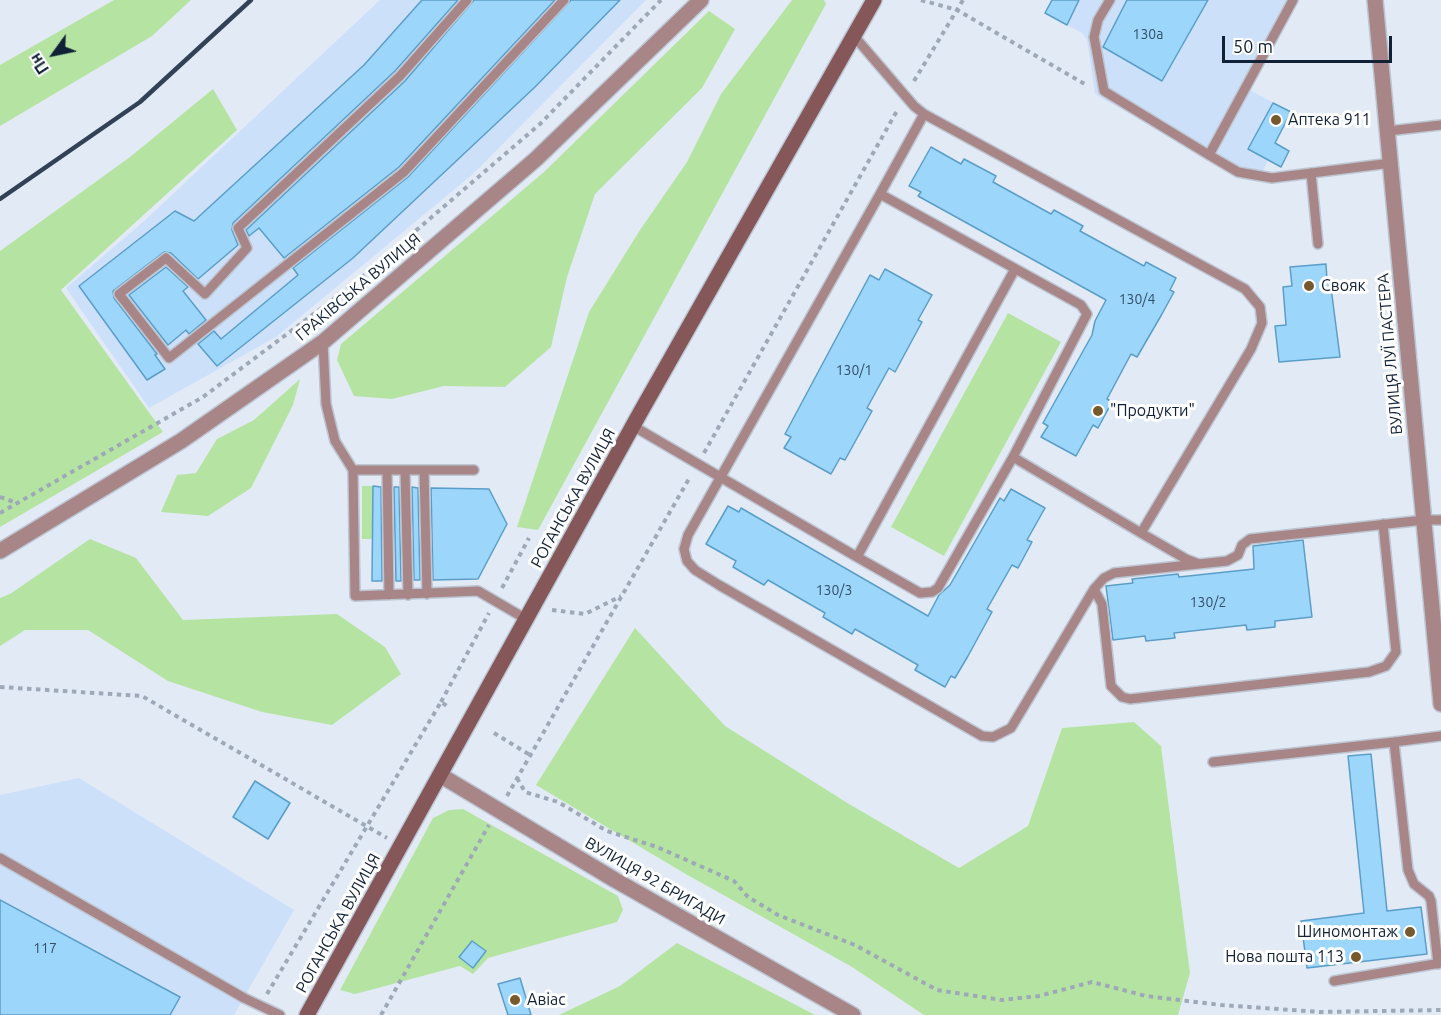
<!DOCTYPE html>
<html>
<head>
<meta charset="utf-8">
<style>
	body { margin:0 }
	#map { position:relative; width:1441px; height:1015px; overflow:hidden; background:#e2eaf6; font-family:Ubuntu,sans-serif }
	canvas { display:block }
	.north { position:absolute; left:24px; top:24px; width:60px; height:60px; -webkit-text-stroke:4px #fff; paint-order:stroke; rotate:237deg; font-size:16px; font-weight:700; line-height:24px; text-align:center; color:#112136 }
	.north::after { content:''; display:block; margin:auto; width:21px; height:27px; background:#112136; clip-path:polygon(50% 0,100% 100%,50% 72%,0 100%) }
	.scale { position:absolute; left:1222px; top:36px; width:170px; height:27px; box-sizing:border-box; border:3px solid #112136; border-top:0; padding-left:8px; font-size:18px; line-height:21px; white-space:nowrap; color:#112136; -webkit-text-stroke:4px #fff; paint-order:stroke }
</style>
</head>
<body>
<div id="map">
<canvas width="1441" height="1015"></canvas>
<div class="north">Пн</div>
<div class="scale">50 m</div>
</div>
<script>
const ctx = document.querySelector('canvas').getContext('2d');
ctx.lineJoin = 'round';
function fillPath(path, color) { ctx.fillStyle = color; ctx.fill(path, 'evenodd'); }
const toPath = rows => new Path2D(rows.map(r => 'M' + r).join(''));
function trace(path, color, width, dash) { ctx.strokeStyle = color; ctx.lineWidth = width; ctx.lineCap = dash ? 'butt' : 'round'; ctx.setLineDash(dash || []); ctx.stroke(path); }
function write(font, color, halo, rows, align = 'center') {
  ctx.font = font + ' Ubuntu,sans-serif'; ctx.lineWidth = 6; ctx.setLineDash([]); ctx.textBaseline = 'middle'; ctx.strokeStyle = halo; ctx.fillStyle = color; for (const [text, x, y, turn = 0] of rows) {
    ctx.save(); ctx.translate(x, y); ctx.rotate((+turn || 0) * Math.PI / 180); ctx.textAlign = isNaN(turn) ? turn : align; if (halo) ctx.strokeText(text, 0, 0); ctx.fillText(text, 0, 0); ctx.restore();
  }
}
fillPath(toPath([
	[380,0,646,0,473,174,276,337,149,408,66,288,143,222],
	[1052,0,1293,0,1246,88,1291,112,1259,179,1210,159,1095,94,1087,40,1082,33,1045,13],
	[79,778,294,910,234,1015,0,1015,0,795]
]), '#cde0fa');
fillPath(toPath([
	[114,0,191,0,152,36,0,126,0,65],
	[792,0,824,0,826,4,538,530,517,527,589,312,640,230,687,162,721,94],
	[709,11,735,29,702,88,595,194,567,277,551,347,505,387,444,386,392,399,354,396,337,360,341,344,544,172],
	[213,89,237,130,61,290,163,432,0,527,0,251,130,157],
	[1008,313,1061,342,944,556,891,527],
	[300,379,293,405,251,488,208,516,161,512,177,475,196,473,217,439,254,420],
	[362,486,373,486,373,539,362,539],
	[90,539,136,558,183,620,337,614,385,647,401,674,332,725,262,712,168,681,88,630,25,630,0,646,0,598,10,594],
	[635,628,725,726,849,804,959,868,1028,826,1062,728,1134,722,1161,746,1190,973,1178,1015,924,1015,852,967,684,873,536,785],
	[463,809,618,896,623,910,617,922,488,958,473,974,460,966,355,994,340,990,433,818,449,810],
	[677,943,815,1015,559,1015,620,986]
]), '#b5e4a2');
const building = toPath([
	[422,0,458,0,395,71,233,223,232,230,238,245,198,279,171,253,164,252,113,291,114,298,157,354,155,355,165,369,147,380,79,286,175,211,194,221,364,65,422,0],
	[474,0,555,0,399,167,284,258,259,228,249,236,246,230,405,81,474,0],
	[571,0,620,0,535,87,353,258,217,366,198,344,214,331,221,339,298,275,293,268,408,177,571,0],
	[1052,0,1079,0,1067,25,1045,13,1052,0],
	[1127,0,1208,0,1162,81,1103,47,1127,0],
	[1273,103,1291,112,1275,143,1289,151,1281,167,1248,149,1273,103],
	[931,147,961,164,964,159,996,176,993,182,1051,214,1054,210,1083,226,1080,231,1144,266,1146,262,1176,278,1170,290,1174,292,1162,314,1137,357,1131,354,1107,399,1112,402,1098,428,1093,425,1076,456,1041,437,1048,426,1043,423,1092,335,1095,321,1106,300,918,196,921,192,909,186,931,147],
	[1326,264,1327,281,1330,280,1340,357,1279,362,1275,326,1286,325,1283,287,1292,286,1290,267,1326,264],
	[166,267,188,287,183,291,206,320,189,334,186,330,168,345,129,295,166,267],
	[885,269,932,295,918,320,922,322,895,372,889,368,867,408,872,411,845,460,840,458,831,474,784,448,791,437,785,434,870,275,879,280,885,269],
	[373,486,381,487,382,581,372,581,373,486],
	[394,487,399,487,401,581,396,581,394,487],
	[412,487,418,488,420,580,414,580,412,487],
	[431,488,489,489,507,524,478,579,433,580,431,488],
	[1011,489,1045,508,1027,540,1032,542,1018,568,1012,565,987,609,992,612,968,656,955,678,951,676,945,687,915,670,918,665,855,629,852,634,823,617,825,613,768,580,764,585,733,567,736,561,706,544,728,506,739,512,741,508,928,616,939,595,950,585,1000,498,1004,501,1011,489],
	[1303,540,1312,617,1275,621,1275,627,1247,630,1246,625,1174,633,1175,638,1146,641,1145,636,1113,640,1106,586,1133,583,1132,579,1178,574,1179,577,1254,569,1253,546,1303,540],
	[1371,754,1387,911,1421,907,1427,954,1307,968,1301,921,1364,913,1348,756,1371,754],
	[255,781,290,803,268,839,233,817,255,781],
	[0,900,180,997,170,1015,0,1015,0,900],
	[472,941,486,951,473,968,459,957,472,941],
	[520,978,531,1015,508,1015,498,984,520,978]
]);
fillPath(building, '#9cd6fb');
trace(building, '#5a9ec8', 1.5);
const service = toPath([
	[467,0,400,76,238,228,247,248,205,294,166,258,119,294,169,358,404,172,564,0],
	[1110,0,1098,20,1094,37,1104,91,1209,155,1238,172,1272,178,1391,163],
	[854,36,914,106,924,114],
	[1388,131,1441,125],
	[1209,155,1293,0],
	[1311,173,1318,244],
	[880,194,688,535,684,549,687,561,695,570,719,585,982,736,993,737,1011,728,1094,589,1104,578,1114,573,1227,561,1238,555,1242,545,1250,539,1424,520,1441,520],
	[323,342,326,404,335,441,353,470,355,596,478,591,526,619],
	[633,426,857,557],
	[1013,457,938,588,932,592,920,593,857,557,1015,269],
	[353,470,474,470],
	[387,470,389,595],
	[405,470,408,595],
	[424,470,427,594],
	[1141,533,1251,349,1262,323,1260,307,1245,289,924,114,880,194,1081,305,1087,314,1013,457,1141,533,1186,559,1199,564],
	[1094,589,1102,604,1111,686,1122,697,1130,699,1369,672,1386,666,1396,652,1383,524],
	[1213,762,1394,742],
	[0,858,244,998,280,1015],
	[1438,964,1431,901,1429,896,1414,884,1408,870,1394,742,1441,736],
	[1334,981,1441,963]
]);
const tertiary = toPath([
	[1375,0,1441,704],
	[0,551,181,441,323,342,536,159,701,0],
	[440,775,615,880,853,1015]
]);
const secondary = toPath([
	[307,1015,640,413,874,0]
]);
trace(service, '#bcc6d3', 12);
trace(tertiary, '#bcc6d3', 18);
trace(secondary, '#bcc6d3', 18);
trace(toPath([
	[921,0,957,10,1088,86],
	[914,81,963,0],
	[704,453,898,109],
	[0,497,17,503],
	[0,513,203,397,355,283,540,124,661,0],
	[502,588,529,538],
	[552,610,585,614,621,596],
	[0,687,142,696,387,838],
	[441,702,489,613],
	[494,733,530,755],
	[517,778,525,792,558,802,607,831,657,847,734,881,748,897,778,915,855,945,937,990,1002,1000,1039,996,1092,982,1146,996,1221,1005,1320,1012,1441,1010],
	[507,796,690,477],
	[267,994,441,702,447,706],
	[381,1015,489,825]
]), '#9ea9b8', 4, [4.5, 4.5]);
trace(service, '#a88687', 9);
trace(tertiary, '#a88687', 15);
trace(secondary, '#865759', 15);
trace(toPath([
	[0,199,140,102,251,0]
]), '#324155', 4.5);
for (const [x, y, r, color] of [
	[1276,120,6,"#765a2d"],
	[1309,286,6,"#765a2d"],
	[1098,411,6,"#765a2d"],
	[1410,932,6,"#765a2d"],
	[1356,957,6,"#765a2d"],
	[515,1000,6,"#765a2d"]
]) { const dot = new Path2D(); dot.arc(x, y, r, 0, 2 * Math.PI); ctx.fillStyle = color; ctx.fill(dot); trace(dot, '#fff', 2); }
write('14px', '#344e67', null, [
	["130а",1148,34],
	["130/4",1137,299],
	["130/1",854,370],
	["130/3",834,590],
	["130/2",1208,602],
	["117",45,948]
]);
write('16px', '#112136', '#fff', [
	["Аптека 911",1288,120],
	["Свояк",1321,286],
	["\"Продукти\"",1110,411],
	["Шиномонтаж",1398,932,"right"],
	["Нова пошта 113",1344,957,"right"],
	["Авіас",527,1000]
], 'left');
write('16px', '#112136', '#fff', [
	["ГРАКІВСЬКА ВУЛИЦЯ",358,287,-40],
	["ВУЛИЦЯ ЛУЇ ПАСТЕРА",1390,354,-95],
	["РОГАНСЬКА ВУЛИЦЯ",573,498,-61],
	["ВУЛИЦЯ 92 БРИГАДИ",655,881,30],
	["РОГАНСЬКА ВУЛИЦЯ",338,923,-61]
]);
</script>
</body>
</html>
